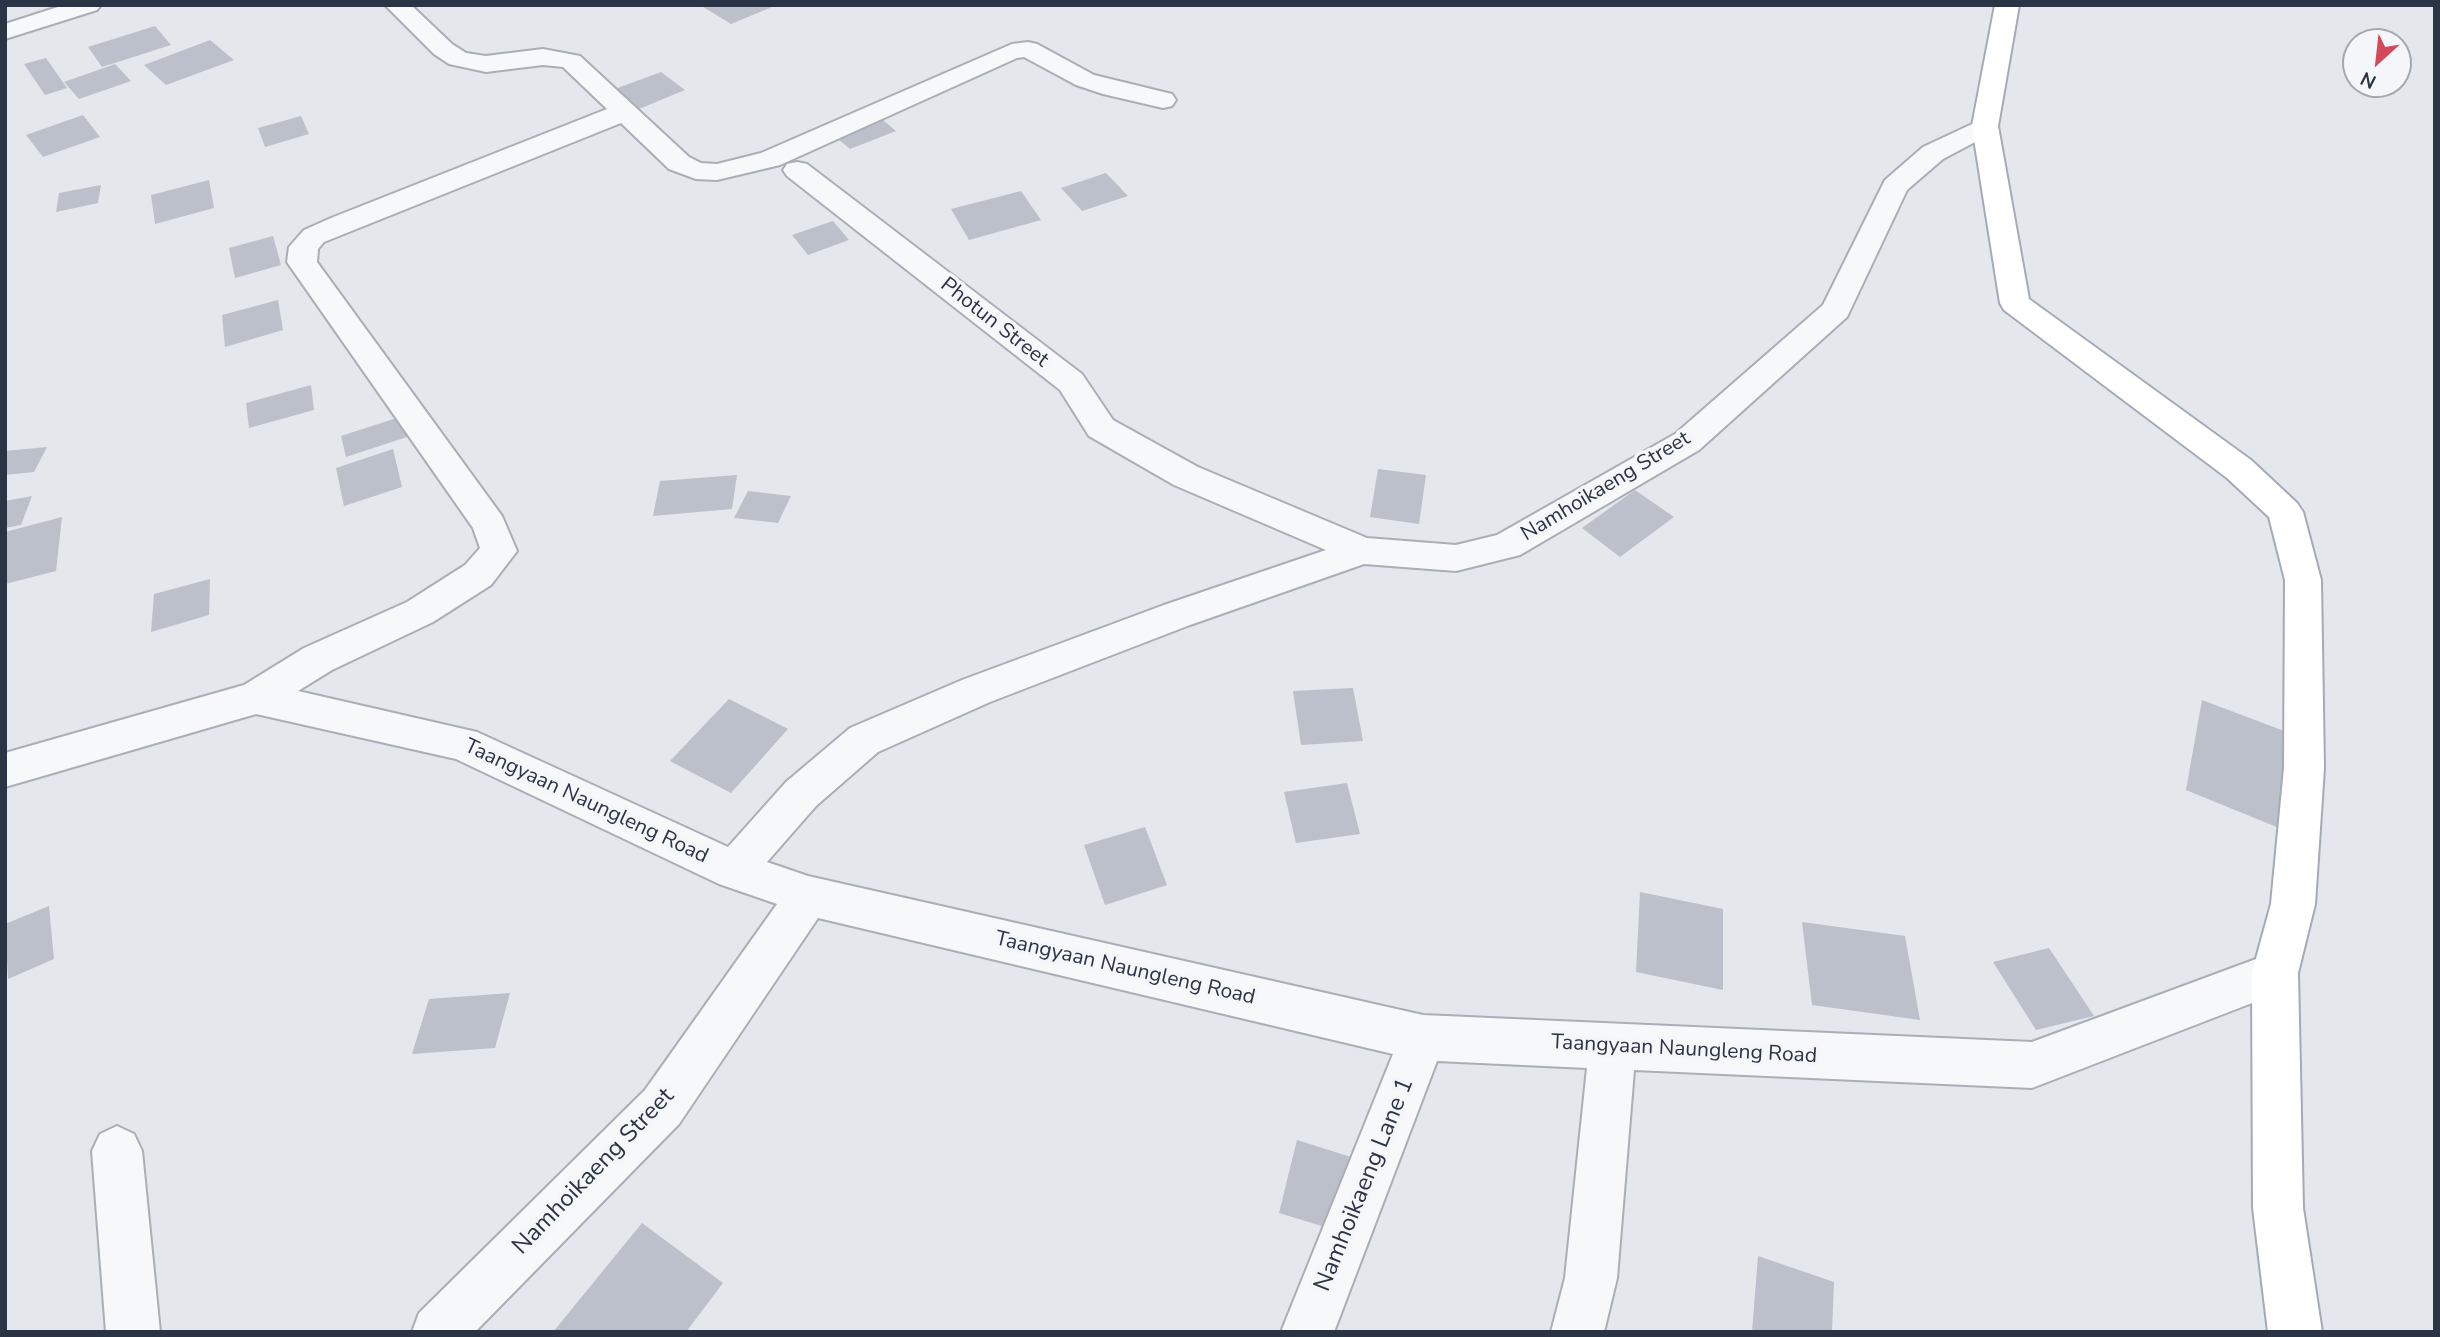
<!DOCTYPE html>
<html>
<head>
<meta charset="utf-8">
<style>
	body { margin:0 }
	#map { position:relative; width:2440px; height:1337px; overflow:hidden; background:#e4e7ec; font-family:"Nunito Sans",sans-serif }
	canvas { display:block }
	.frame { position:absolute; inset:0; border:7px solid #2b3445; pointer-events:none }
	.north { position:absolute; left:2342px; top:28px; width:70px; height:70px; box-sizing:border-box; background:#f4f6f9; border:2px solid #a4a8b1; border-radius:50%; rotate:207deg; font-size:19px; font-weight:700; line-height:28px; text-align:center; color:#2b3445 }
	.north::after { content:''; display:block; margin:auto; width:24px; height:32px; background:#d1495b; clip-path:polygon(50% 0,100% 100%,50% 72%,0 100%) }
</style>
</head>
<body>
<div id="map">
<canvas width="2440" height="1337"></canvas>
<div class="frame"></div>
<div class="north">N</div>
</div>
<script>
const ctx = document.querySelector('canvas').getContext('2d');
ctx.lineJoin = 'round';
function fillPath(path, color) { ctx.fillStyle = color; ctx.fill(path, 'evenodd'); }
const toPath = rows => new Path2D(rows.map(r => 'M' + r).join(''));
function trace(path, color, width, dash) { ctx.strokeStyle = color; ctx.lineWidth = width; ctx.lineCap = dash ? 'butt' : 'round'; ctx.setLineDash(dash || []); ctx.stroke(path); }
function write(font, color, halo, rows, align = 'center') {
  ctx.font = font + ' "Nunito Sans",sans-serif'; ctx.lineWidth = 7; ctx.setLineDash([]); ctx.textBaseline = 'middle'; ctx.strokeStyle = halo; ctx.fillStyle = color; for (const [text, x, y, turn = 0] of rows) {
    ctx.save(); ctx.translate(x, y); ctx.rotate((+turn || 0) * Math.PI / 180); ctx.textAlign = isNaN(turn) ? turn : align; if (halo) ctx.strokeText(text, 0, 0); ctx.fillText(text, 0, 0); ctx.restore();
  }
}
fillPath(toPath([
	[700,5,769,5,772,7,731,24],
	[155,26,171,45,102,67,88,47],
	[210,40,234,60,166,85,144,65],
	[46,58,67,88,45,95,24,64],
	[115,64,131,81,79,99,64,82],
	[661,72,685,90,639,109,615,89],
	[83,115,100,137,43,157,26,135],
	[877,115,896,131,850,149,832,134],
	[301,116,309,134,265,147,258,128],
	[1106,173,1128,196,1082,211,1061,188],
	[209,180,214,208,155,224,151,195],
	[101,185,98,203,56,212,59,193],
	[1021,191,1041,220,969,240,951,209],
	[833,221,849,240,808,255,792,235],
	[273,236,281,265,235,278,229,248],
	[278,300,283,330,225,347,222,315],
	[311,385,314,410,249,428,246,403],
	[403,416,410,436,346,457,341,436],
	[47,447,34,472,5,475,5,451],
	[393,449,402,487,344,506,336,468],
	[1378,469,1426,475,1419,524,1370,517],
	[737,475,732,509,653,516,660,481],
	[1635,490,1674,517,1620,557,1582,528],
	[748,491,791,496,778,523,734,518],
	[32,496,21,525,5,528,5,501],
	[62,517,56,571,5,584,5,532],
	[210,579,209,615,151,632,154,594],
	[1353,688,1363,741,1301,745,1293,691],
	[729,699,788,729,731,793,670,761],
	[2202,700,2292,734,2279,828,2186,790],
	[1347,783,1360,834,1296,843,1284,792],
	[1145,827,1167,885,1105,905,1084,845],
	[1640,892,1723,909,1723,990,1636,972],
	[49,906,54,959,8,979,5,924],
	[1802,922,1905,936,1920,1020,1812,1005],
	[2049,948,2094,1016,2036,1030,1993,962],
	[510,993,495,1048,412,1054,429,999],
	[1297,1140,1351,1157,1335,1230,1279,1213],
	[642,1223,723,1283,686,1332,553,1332],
	[1758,1256,1834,1282,1832,1332,1752,1332]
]), '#bbc0ca');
const minor = toPath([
	[64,5,101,5,97,10,5,39,5,24,64,5],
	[385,5,411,5,452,44,466,53,486,56,543,49,580,56,689,157,701,163,717,164,761,153,1012,44,1028,42,1037,44,1094,75,1172,94,1176,100,1172,106,1163,108,1103,94,1076,85,1024,57,1017,58,780,165,717,180,696,179,669,169,621,123,324,242,318,249,317,262,502,516,517,551,491,585,433,622,332,670,298,691,477,732,728,847,786,782,850,728,962,680,1164,605,1326,550,1174,485,1089,436,1060,390,787,176,783,170,787,164,797,162,807,164,1082,374,1113,420,1198,467,1367,538,1456,545,1497,535,1675,434,1823,305,1885,180,1923,147,1985,118,1994,120,1998,126,1994,132,1943,159,1907,190,1847,317,1699,450,1520,555,1456,571,1364,564,1190,625,990,702,878,752,816,806,767,862,808,876,1423,1015,2032,1042,2275,952,2291,958,2298,973,2291,988,2032,1088,1634,1070,1617,1278,1604,1332,1551,1332,1565,1278,1587,1068,1437,1061,1334,1332,1281,1332,1393,1054,818,918,679,1124,475,1332,412,1332,419,1313,645,1090,777,904,719,884,456,759,256,714,5,787,5,753,244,685,304,648,407,602,465,565,480,548,473,528,287,262,289,247,304,230,331,218,607,109,563,67,543,65,486,72,449,64,434,54,385,5],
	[117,1126,134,1134,142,1151,160,1332,106,1332,92,1151,100,1134,117,1126]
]);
const major = toPath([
	[1995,5,2019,5,1998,126,2029,299,2251,460,2297,503,2303,512,2321,580,2324,768,2315,904,2298,973,2303,1208,2322,1332,2268,1332,2253,1208,2252,973,2271,904,2284,768,2285,580,2269,517,2227,478,2004,310,2000,303,1972,126,1995,5]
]);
trace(minor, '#a9aeb7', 4);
trace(major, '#a3abb8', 4);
fillPath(minor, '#f7f8fa');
fillPath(major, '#fff');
write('21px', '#2b3445', '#f4f6f9', [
	["Photun Street",994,323,38],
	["Namhoikaeng Street",1606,487,-31],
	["Taangyaan Naungleng Road",586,802,25],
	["Taangyaan Naungleng Road",1125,969,13],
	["Taangyaan Naungleng Road",1684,1050,3]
]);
write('24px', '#2b3445', '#f4f6f9', [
	["Namhoikaeng Street",594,1172,-46],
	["Namhoikaeng Lane 1",1365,1185,-68]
]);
</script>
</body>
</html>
